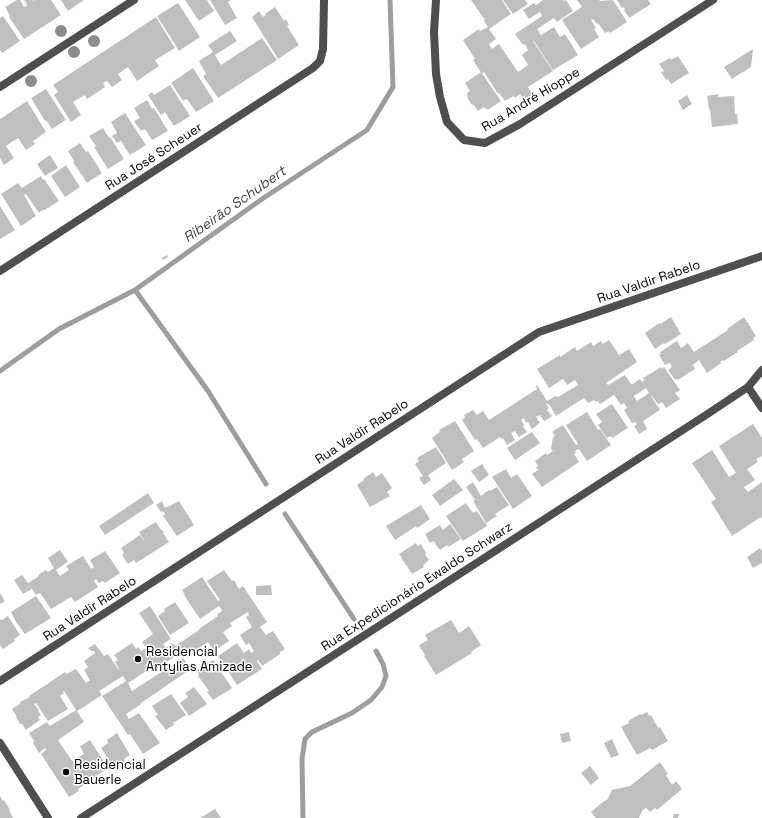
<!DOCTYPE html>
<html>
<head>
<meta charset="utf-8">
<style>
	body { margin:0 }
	canvas { display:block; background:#fff }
</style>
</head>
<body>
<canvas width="762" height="818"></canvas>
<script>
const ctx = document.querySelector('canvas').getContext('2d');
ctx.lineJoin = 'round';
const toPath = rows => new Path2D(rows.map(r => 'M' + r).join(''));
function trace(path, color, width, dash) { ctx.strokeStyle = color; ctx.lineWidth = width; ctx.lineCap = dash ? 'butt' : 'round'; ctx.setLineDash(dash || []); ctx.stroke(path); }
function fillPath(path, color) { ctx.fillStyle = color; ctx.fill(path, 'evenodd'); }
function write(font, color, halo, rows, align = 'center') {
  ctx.font = font + ' "Space Grotesk",sans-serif'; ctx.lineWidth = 3; ctx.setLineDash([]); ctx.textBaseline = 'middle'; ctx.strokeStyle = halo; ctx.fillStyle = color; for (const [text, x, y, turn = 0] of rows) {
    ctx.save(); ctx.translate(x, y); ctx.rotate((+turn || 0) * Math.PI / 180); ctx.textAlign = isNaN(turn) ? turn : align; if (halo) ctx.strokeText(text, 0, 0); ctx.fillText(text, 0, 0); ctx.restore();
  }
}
trace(toPath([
	[135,290,208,391,266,484],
	[0,371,59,329,135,290,262,199,367,130,393,87,390,0],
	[285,514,354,619],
	[303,818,302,759,305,739,312,732,352,713,371,700,382,687,386,676,383,664,376,651]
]), '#9d9d9d', 5);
fillPath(toPath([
	[17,0,20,0,24,7,27,5,24,0,33,0,34,1,35,0,51,0,61,15,24,39,9,17,10,16,5,7],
	[61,0,84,0,68,11],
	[185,0,207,0,214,11,199,21],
	[210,0,231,0,228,2,237,18,225,25],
	[471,0,502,0,511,14,489,29,496,39,489,44,492,49,499,44,518,72,528,65,522,55,528,50,525,44,523,45,515,34,542,16,540,12,529,19,523,10,534,3,536,5,543,0,563,0,564,1,566,0,573,11,557,22,554,18,537,29,541,35,554,27,560,37,565,34,578,55,553,70,534,41,533,41,553,71,528,87,533,95,526,100,525,98,523,99,520,94,515,98,514,96,505,101,499,93,498,94,484,72,482,74,473,60,475,59,463,40,479,29,480,31,488,27,484,21,485,20],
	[503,0,525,0,528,4,513,14],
	[577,0,599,0,600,1,613,0,627,22,610,33,609,31,605,33,598,23,597,24,593,19,591,20,596,28,594,29,599,37,581,49,562,20,582,7],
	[617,0,648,0,651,4,629,18,624,10,625,9,624,7,622,8],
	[178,3,200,37,179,51,157,16],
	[275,7,284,21,286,19,289,25,287,26,299,45,278,59,252,17,259,11,263,17,266,15,265,14],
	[3,16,20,41,2,53,0,50,0,18],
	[156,17,175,48,155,60,159,66,137,81,128,67,118,74,122,80,112,87,107,81,103,83,105,87,87,99,85,95,73,102,81,115,71,122,54,95,58,92,53,85],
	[230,31,237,41,215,55,221,65,262,38,277,60,218,98,203,76,206,74,199,61,213,52,208,45],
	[753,49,751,67,732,79,724,67],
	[678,56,689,73,671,84,668,79,666,80,661,72,664,71,659,64,670,58,671,60],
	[193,68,214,101,196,112,187,99,183,101,171,83],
	[481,72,501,101,489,109,486,109,484,107,478,111,473,104,472,105,468,99,467,93,470,91,465,83],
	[170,85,190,116,174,126,165,112,161,115,148,95,152,92,154,95],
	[46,89,66,120,52,129,46,120,45,121,31,98],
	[718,94,718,97,734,96,735,114,737,114,738,124,712,127,710,109,709,109,707,96],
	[687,95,692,104,683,110,678,101],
	[147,100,152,109,154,108,168,131,152,140,145,129,141,131,134,121,140,118,134,108],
	[27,101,46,132,33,141,35,144,26,150,18,138,6,146,14,158,4,165,0,158,0,119],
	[125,113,146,145,130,155,121,141,117,143,112,136,117,133,111,122],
	[103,128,109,138,110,137,124,159,108,169,94,147,96,146,89,136],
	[80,143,86,152,88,151,102,173,87,183,73,162,74,161,68,151],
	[50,155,58,168,45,176,37,164],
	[66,165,80,187,65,197,51,176],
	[41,176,43,180,44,179,59,201,43,211,42,210,39,213,26,194,24,195,36,216,21,226,1,194,18,183,22,188],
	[0,206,15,230,0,239],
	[167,255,168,257,163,260,162,258],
	[671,317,681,334,665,344,664,343,655,349,645,333,659,323,660,324],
	[744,317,756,336,753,338,754,340,737,351,738,352,724,361,723,360,720,362,721,363,707,373,699,360,693,365,695,369,678,380,677,379,675,380,668,370,672,367,670,363,665,365,659,355,661,354,660,352,677,341,681,348,688,343,694,352,728,330,727,329],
	[609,340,619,355,629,349,637,362,606,383,608,385,625,375,631,384,633,384,640,379,646,388,634,396,637,401,649,393,642,381,645,380,643,378,661,367,662,369,664,367,680,390,675,393,680,399,666,408,662,402,658,404,651,395,651,396,660,410,643,421,647,429,639,434,634,426,637,424,635,422,632,423,624,410,627,408,624,403,621,405,614,395,600,404,598,401,596,402,594,400,588,403,584,398,556,416,549,404,548,405,547,403,546,404,549,408,547,410,552,416,544,421,540,415,536,417,540,423,532,429,528,422,526,423,524,418,521,420,524,425,523,426,527,432,519,437,515,431,511,433,515,440,507,445,503,438,502,439,500,437,483,448,477,439,475,440,462,420,465,417,464,415,473,410,477,415,483,411,489,420,537,389,536,386,537,385,547,401,556,396,558,397,578,385,575,380,567,385,563,379,549,388,537,369,560,355,560,357,575,347,577,351,591,342,593,346,601,341,603,344],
	[612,404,628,428,612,438,611,436,607,438,598,425,602,422,596,414],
	[587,412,598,430,600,429,611,445,587,461,579,449,575,451,576,453,574,454,579,462,542,487,532,474,538,470,536,468,538,466,535,461,546,453,547,455,553,451,551,449,553,437,555,436,552,432,563,425,576,445,578,444,566,425],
	[455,421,474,451,462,459,464,462,452,470,432,438,440,432,439,430],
	[753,424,762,438,762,456,756,459,758,462,747,469,755,480,744,487,748,492,762,482,762,519,761,517,732,536,711,502,716,499,692,463,712,450,729,477,736,473,719,446],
	[532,432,540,443,515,460,507,448],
	[436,447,446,463,428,475,431,480,424,485,419,478,423,476,415,464,419,461,417,458],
	[482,464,489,475,479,482,471,471],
	[506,469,511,478,517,474,532,496,513,509,492,477],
	[373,472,376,477,382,473,392,488,387,492,390,496,370,507,357,485,364,480,363,479],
	[454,479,463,490,440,506,432,495],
	[473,482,481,496,489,490,490,491,497,487,509,505,495,514,497,516,486,523,473,501,475,500,466,487],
	[148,493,154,503,105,535,99,526],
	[162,501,165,508,179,501,194,525,177,536,163,516,165,514,163,511,161,512,156,505],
	[466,503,473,513,477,511,487,526,463,541,446,516],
	[421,505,430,519,417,528,416,526,395,540,386,526],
	[156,522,161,530,162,530,164,533,163,533,169,542,136,563,134,560,128,564,122,555,124,553,121,548,140,535,144,541,144,540,139,532],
	[450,524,461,539,448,547,447,545,440,550,433,541,430,543,425,534,440,525,443,530],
	[416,543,418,546,421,544,426,553,425,554,429,560,423,565,424,567,412,574,399,554],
	[760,548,762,551,762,563,753,568,747,557],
	[60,550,68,562,56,570,60,576,69,570,66,566,83,556,91,569,94,567,90,560,105,551,120,573,105,583,103,581,99,583,96,579,94,581,98,587,75,602,71,597,51,609,40,593,36,595,32,589,23,594,14,580,22,575,28,583,39,576,38,575,46,570,48,572,54,568,48,558],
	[224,570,232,581,234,580,239,589,243,586,267,622,260,627,266,635,273,631,285,649,280,652,280,654,262,666,258,660,257,661,262,669,237,685,218,656,237,643,244,653,249,649,251,653,254,651,249,643,246,645,240,635,252,627,246,617,249,615,248,612,230,623,232,626,223,632,229,641,214,651,208,642,183,658,180,653,165,663,166,665,160,669,157,664,128,683,132,691,183,658,191,669,141,703,141,704,126,714,129,719,139,713,160,743,143,754,130,734,128,735,102,696,126,681,123,676,99,691,102,695,77,711,84,722,58,740,72,761,84,754,80,746,90,740,108,768,87,782,87,783,78,789,79,791,69,797,41,754,46,750,45,748,39,753,33,743,34,741,29,733,47,722,50,726,76,710,64,691,63,691,64,693,60,696,68,709,48,721,36,703,34,704,39,710,38,711,41,715,38,717,40,720,26,730,22,724,20,724,16,717,17,717,12,709,21,703,20,702,30,697,29,696,65,672,67,674,76,669,86,683,90,680,84,670,88,667,84,661,95,653,94,651,91,651,88,648,95,644,104,656,108,654,118,669,119,669,115,662,118,660,114,655,132,643,136,649,138,647,141,651,146,648,142,642,153,634,139,613,150,606,171,639,163,644,166,648,173,643,175,646,199,630,199,629,218,616,217,614,222,611,219,606,200,619,184,595,185,595,182,590,202,577,218,601,220,600,207,581],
	[271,585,272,595,256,595,256,586],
	[0,593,5,601,0,604],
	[36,596,51,618,25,634,16,622,11,612],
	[175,602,189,623,170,635,158,616,165,611,164,609],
	[8,616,20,635,14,639,15,641,3,649,0,645,0,620,1,619,2,620],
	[451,620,459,633,469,626,481,645,471,652,472,653,436,675,424,656,425,655,419,645,428,640,425,635],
	[213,660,232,688,213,700,207,692,209,691,198,676,199,675,197,670],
	[194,687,207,704,189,716,180,703,188,697,185,693],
	[171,694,186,715,173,723,174,725,166,730,155,716,158,715,152,706],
	[647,712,649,716,651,715,658,728,660,727,668,741,652,750,650,748,637,755,621,727,629,723,628,721,640,714,641,715],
	[569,732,571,741,562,743,560,734],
	[117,733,130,755,124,759,125,761,114,768,101,748,108,743,107,740],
	[612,739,619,755,611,758,604,743],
	[660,762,668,774,666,775,672,785,676,781,682,789,657,810,655,808,650,812,646,808,642,811,639,818,596,818,591,812,604,801,607,800,612,790,630,786],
	[590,766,599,778,591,785,581,773],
	[0,796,3,801,4,800,10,810,9,810,13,818,0,818],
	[215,809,221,818,200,818],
	[674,814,679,814,678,818,673,818]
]), '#bfbfbf');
trace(toPath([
	[436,0,434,32,436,74,440,97,447,122,464,140,485,143,520,124,713,0],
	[0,87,134,0],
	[0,271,313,68,320,61,323,49,324,0],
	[748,387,762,408],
	[0,681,539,332,762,256],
	[0,743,48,818],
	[81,818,706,415,748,387,762,370]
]), '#4f4f4f', 8);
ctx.fillStyle = '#8c8c8c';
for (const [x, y] of [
	[61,31],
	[94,41],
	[74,52],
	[31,81]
]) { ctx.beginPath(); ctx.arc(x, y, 6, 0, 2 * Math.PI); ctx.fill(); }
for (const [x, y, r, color] of [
	[138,659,4,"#000"],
	[66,772,4,"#000"]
]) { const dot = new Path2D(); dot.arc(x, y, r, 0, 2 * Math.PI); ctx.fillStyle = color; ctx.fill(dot); trace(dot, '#fff', 1.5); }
write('13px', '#000', '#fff', [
	["Rua André Hioppe",531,100,-31],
	["Rua José Scheuer",154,157,-33],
	["Rua Valdir Rabelo",649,282,-19],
	["Rua Valdir Rabelo",362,432,-33],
	["Rua Expedicionário Ewaldo Schwarz",417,587,-33],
	["Rua Valdir Rabelo",90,609,-33]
]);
write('13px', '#000', '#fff', [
	["Residencial",146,652],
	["Antylias Amizade",146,667],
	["Residencial",74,765],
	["Bauerle",74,780]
], 'left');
write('italic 14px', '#3e3e3e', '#fff', [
	["Ribeirão Schubert",235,205,-35]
]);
</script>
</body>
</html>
